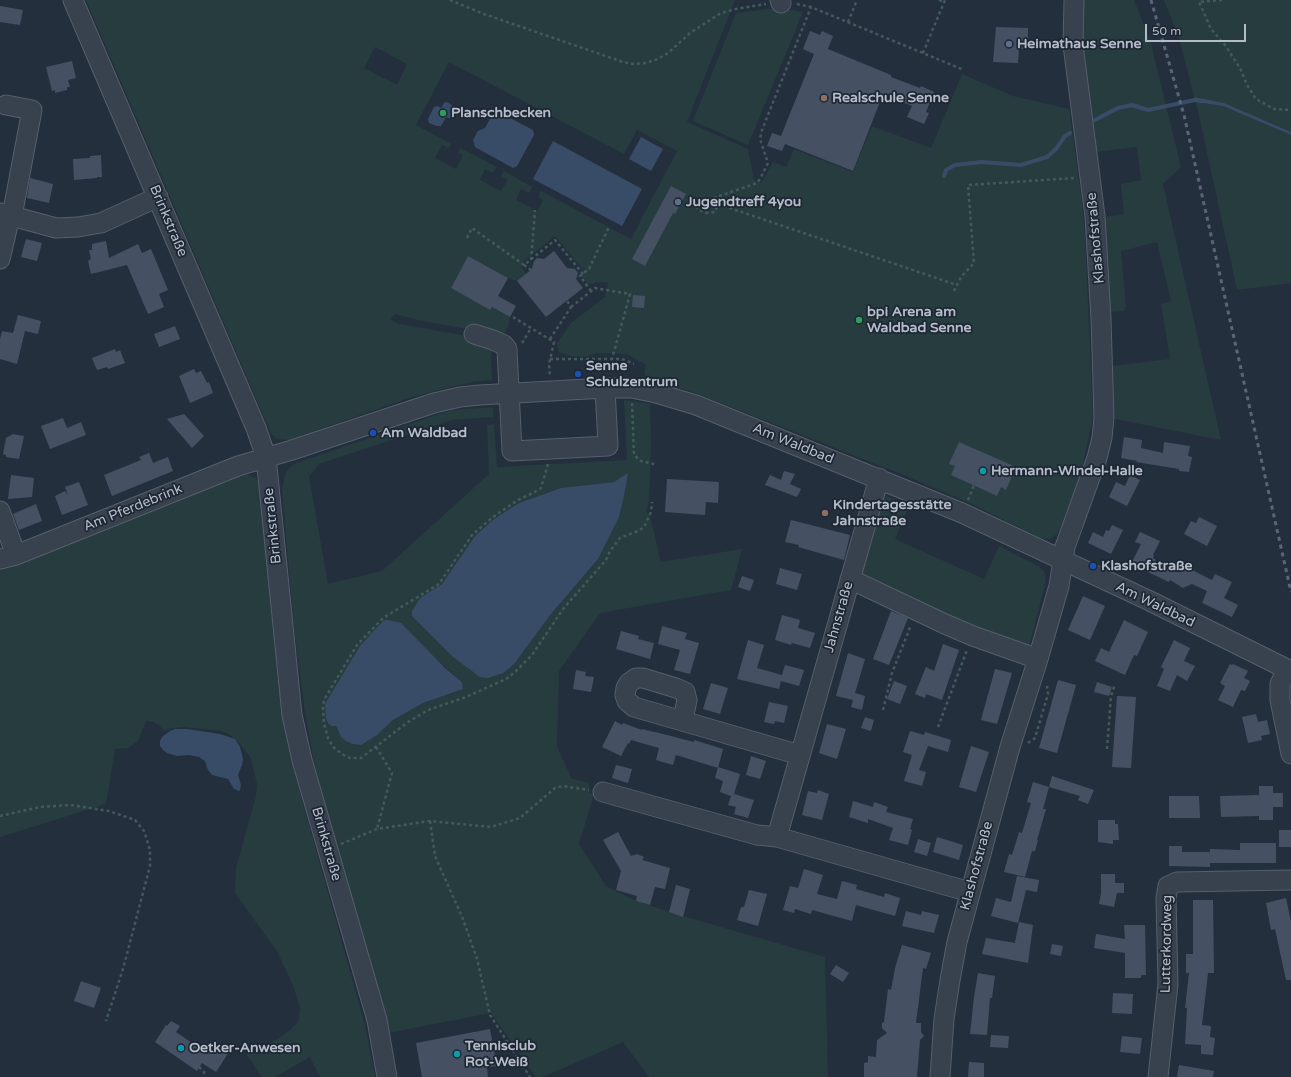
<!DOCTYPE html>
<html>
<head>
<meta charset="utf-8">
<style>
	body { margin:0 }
	#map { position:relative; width:1291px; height:1077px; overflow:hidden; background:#242f3e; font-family:"Varela Round",sans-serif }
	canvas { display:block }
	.scale { position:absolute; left:1145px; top:24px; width:101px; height:18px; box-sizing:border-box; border:2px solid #b4bcc9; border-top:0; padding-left:5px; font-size:12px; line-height:14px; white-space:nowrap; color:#b4bcc9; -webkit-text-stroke:3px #1d2633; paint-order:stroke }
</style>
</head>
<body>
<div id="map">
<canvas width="1291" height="1077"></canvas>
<div class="scale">50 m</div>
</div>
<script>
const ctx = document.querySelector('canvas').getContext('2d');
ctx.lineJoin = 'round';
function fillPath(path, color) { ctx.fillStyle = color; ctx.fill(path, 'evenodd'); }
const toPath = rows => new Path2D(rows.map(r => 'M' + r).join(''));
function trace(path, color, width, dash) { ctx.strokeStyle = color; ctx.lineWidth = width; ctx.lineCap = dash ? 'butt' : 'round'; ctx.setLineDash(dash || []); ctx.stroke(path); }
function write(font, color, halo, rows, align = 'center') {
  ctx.font = font + ' "Varela Round",sans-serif'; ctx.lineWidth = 3.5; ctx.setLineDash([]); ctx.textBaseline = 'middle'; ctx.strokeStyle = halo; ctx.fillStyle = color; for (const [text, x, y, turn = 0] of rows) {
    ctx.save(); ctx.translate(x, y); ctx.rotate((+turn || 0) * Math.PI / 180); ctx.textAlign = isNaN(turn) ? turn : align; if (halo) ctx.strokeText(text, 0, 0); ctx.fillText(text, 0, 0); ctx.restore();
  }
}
fillPath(toPath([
	[86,0,735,0,687,122,748,149,754,180,761,183,773,162,786,167,794,149,853,172,872,126,931,148,962,74,1013,96,1069,109,1082,201,1085,236,1093,416,1081,473,1062,525,1057,534,1050,539,1040,538,972,504,911,478,693,392,652,380,646,377,644,373,646,365,630,356,624,354,597,353,584,357,571,356,559,352,557,346,558,342,571,323,605,297,608,283,601,282,588,284,582,277,584,271,555,236,523,262,521,265,526,274,517,281,508,278,468,256,451,288,490,310,492,307,510,317,508,327,500,340,478,331,422,321,395,314,390,319,399,324,474,337,491,344,492,380,472,382,446,388,409,398,289,440,277,439,272,435,269,429],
	[375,47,407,64,397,85,364,68],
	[449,62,624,154,637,130,677,151,631,239,541,191,538,197,543,200,537,211,516,200,521,189,529,193,532,187,504,171,501,176,508,180,501,191,480,180,485,169,493,173,497,167,460,148,458,153,463,155,456,169,435,158,442,145,449,148,451,144,416,125],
	[1082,0,1134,0,1150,40,1181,167,1163,184,1221,440,1115,419,1112,366,1170,359,1161,304,1171,301,1157,242,1121,251,1126,307,1124,311,1110,312,1103,217,1124,214,1121,184,1141,180,1137,147,1095,152,1082,46],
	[1164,0,1291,0,1291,132,1224,103,1194,97,1179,38],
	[767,9,786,9,803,12,748,145,693,121,736,13],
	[1196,102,1223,106,1291,135,1291,283,1237,290],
	[624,400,650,404,651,444,649,502,646,511,650,516,661,562,742,549,731,590,600,613,559,671,557,746,571,778,589,783,589,792,594,794,579,844,606,886,636,901,669,912,825,957,828,1077,649,1077,623,1042,543,1077,536,1077,491,1013,388,1033,380,995,323,798,313,757,305,713,294,629,282,489,285,475,289,468,294,464,302,461,439,414,453,410,493,407,494,417,452,420,319,464,309,477,328,584,382,571,489,474,487,425,494,424,497,467,627,460],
	[628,474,598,559,551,614,514,664,412,611,420,598,442,584,475,536,494,519,519,503,561,488,614,482],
	[384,620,394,621,462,682,463,689,423,703,393,720,377,735,341,737,335,726],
	[242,474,249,475,256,478,261,485,273,631,284,717,292,762,303,803,365,1025,375,1077,320,1077,310,1057,275,1077,262,1077,246,1054,276,1040,290,1030,298,1022,300,1009,294,988,277,951,235,893,236,868,256,796,257,784,251,758,237,740,229,734,221,731,184,727,172,728,164,731,159,725,153,722,146,721,138,741,128,748,115,749,106,804,0,837,0,566],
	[883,494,909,506,895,539,984,579,999,546,1038,566,1044,571,1046,577,1045,585,1029,647,989,632,945,613,860,572]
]), '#263c3f');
fillPath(toPath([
	[1194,97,1224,103,1291,132,1291,135,1223,106,1196,102],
	[447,102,456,108,451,117,449,118,446,117,441,126,437,126,429,123,428,119,434,107,437,106,441,108,444,103],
	[495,110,533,130,534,135,517,166,513,168,475,147,473,140,478,131,485,128],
	[641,137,663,149,651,171,629,159],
	[553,141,642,189,622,226,533,179],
	[628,473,624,496,619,517,598,559,551,614,514,664,503,673,488,678,480,677,453,657,412,616,412,611,420,598,442,584,475,536,494,519,519,503,561,488,614,482],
	[384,620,388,620,401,623,445,668,462,682,463,689,423,703,393,720,377,735,361,745,353,744,346,741,341,737,336,726,332,726,328,723,326,718,325,704,360,646],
	[175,729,187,729,220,734,235,739,240,747,243,759,242,765,238,775,241,785,240,790,239,791,234,789,228,779,212,775,208,770,205,761,199,757,189,755,177,756,167,753,163,750,160,746,160,741,162,737,170,731]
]), '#394c67');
trace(toPath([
	[1095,120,1118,108,1132,105,1148,110,1195,100,1201,101],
	[944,176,946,170,955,165,982,162,1021,165,1047,157,1056,149,1065,136,1070,133]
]), '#394c67', 4);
fillPath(toPath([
	[0,6,23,10,20,25,0,22],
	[996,27,1028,28,1028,49,1019,49,1018,63,993,62],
	[810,31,820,35,822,31,833,36,828,49,891,75,891,77,920,88,921,86,934,92,926,112,929,113,924,124,907,117,912,106,883,94,853,171,785,144,782,151,767,146,772,133,781,136,814,54,803,49],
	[72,61,76,78,68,80,70,87,67,87,67,90,55,93,55,90,52,91,46,67],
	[101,155,102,177,97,177,97,178,74,180,73,159,90,158,90,156],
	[30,178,53,184,49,203,27,198],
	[671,186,686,194,675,214,673,213,645,266,632,259],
	[26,239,42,243,37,261,21,257],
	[106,241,109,258,138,244,142,253,151,249,168,290,159,294,164,307,148,314,127,265,91,274,88,261,91,259,89,250,92,250,92,244],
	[554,251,567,268,575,269,578,273,576,279,583,288,546,317,517,281,532,269,534,261,537,258,544,259],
	[468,256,508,278,498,296,516,306,510,317,492,307,490,310,451,288],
	[633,295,645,296,644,308,632,307],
	[18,315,41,321,38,334,25,331,17,364,0,359,0,339,2,331,13,333],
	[175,326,180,339,159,347,154,334],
	[115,349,116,352,120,350,125,363,108,369,107,367,97,370,92,358],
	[194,369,196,373,201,371,207,383,209,382,213,393,190,403,179,376],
	[184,414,204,436,192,448,167,419],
	[63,418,67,428,81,422,86,435,50,449,41,426],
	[13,434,24,436,19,459,6,457,6,455,3,454,6,438],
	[1124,437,1142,440,1141,448,1163,453,1164,442,1190,446,1188,456,1192,457,1189,472,1179,471,1179,469,1136,462,1137,461,1121,458],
	[959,442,1016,467,1006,490,1001,487,997,496,951,475,955,466,949,464],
	[149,453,153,463,168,457,173,471,112,496,104,475,141,460,139,457],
	[784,471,795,474,790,484,801,489,797,497,765,485,770,475,781,480],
	[11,475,34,478,32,497,8,499],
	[1130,475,1140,480,1127,506,1109,497,1116,482,1125,486],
	[667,479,719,482,718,503,706,502,705,515,665,512],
	[79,482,88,505,62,515,55,496,65,491,68,495,65,487],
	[36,504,42,521,19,530,13,514],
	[1199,517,1217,526,1207,546,1184,534,1191,521,1196,523],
	[791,520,850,535,844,560,798,547,799,545,785,542],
	[1112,525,1123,530,1111,554,1088,543,1093,532,1103,537,1106,530,1109,531],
	[1140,532,1160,541,1153,555,1154,555,1153,558,1156,560,1154,562,1174,572,1178,563,1212,580,1215,574,1232,582,1224,598,1238,605,1232,617,1202,603,1207,591,1192,584,1183,588,1170,580,1169,582,1131,564,1141,544,1135,542],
	[780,568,802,574,797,590,776,584],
	[742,576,754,580,750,591,738,587],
	[1083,596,1105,606,1090,640,1068,630],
	[891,611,908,618,889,665,873,659],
	[782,615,800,620,798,628,815,633,810,648,792,643,791,645,775,640],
	[1124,620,1148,632,1137,656,1134,655,1125,675,1095,661,1101,648,1109,652],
	[662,626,687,633,685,639,699,643,690,674,674,670,680,650,658,644],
	[621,631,639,636,638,639,654,643,650,659,616,649],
	[748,640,764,645,757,668,782,675,785,665,804,670,799,686,781,681,779,689,737,679],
	[1174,640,1190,648,1184,661,1195,666,1187,681,1177,675,1170,691,1157,686,1164,669,1161,667],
	[943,644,959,650,942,700,926,694,925,698,915,694,926,667,934,671],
	[848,653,865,659,855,693,865,696,862,710,851,707,853,700,836,696],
	[1230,664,1232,665,1233,664,1248,671,1244,678,1250,681,1245,691,1241,690,1233,707,1218,700,1225,686,1220,683],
	[995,669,1012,673,997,724,981,720],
	[576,670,586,672,585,676,594,677,591,692,573,689],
	[1058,680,1076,685,1057,753,1039,748],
	[894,681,907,686,900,704,887,699],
	[1097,682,1112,687,1109,696,1094,692],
	[711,683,728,688,720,714,703,709],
	[1117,696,1136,697,1131,768,1112,767],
	[769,702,788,706,784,723,775,721,774,724,764,722],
	[1256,714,1258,722,1267,720,1270,734,1261,736,1262,740,1248,743,1242,717],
	[865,717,874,720,871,731,861,728],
	[615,721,622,725,623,723,642,730,642,729,663,734,694,742,694,740,723,749,718,768,676,755,673,765,656,760,659,748,631,740,629,744,628,743,621,756,602,747],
	[827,724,846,729,837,759,819,753],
	[910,731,924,735,925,732,951,740,948,752,928,746,919,770,926,772,922,786,904,781,912,755,903,752],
	[971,746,989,752,976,792,959,787],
	[751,756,766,761,760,779,746,775],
	[616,765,632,769,628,783,612,778],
	[718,767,740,774,734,794,754,800,748,818,734,814,736,807,728,805,731,796,720,792,723,781,715,778],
	[1052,776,1094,790,1088,804,1078,800,1080,796,1049,787,1043,809,1046,809,1037,840,1038,840,1035,851,1032,851,1025,877,1004,872,1009,854,1012,855,1019,832,1022,833,1031,803,1027,802,1033,782,1049,787],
	[1259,786,1273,786,1273,793,1283,793,1283,807,1273,807,1273,820,1259,820,1259,816,1221,817,1220,796,1259,795],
	[818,790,829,794,822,820,802,815,808,791,817,793],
	[1169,796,1199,796,1200,818,1169,818],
	[853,801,873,807,874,802,888,807,886,812,913,819,910,829,912,830,908,845,889,840,893,828,868,819,868,823,849,817],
	[1098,820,1115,820,1115,824,1118,824,1119,840,1113,840,1113,844,1098,842],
	[1279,830,1291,830,1291,847,1279,847],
	[618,832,631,856,637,854,644,857,642,860,670,868,665,889,655,887,650,905,636,901,637,896,616,890,621,871,603,840],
	[937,837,963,845,959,860,933,852],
	[918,839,931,843,927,856,914,852],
	[1240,843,1276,843,1276,863,1210,863,1210,867,1169,866,1169,846,1182,846,1182,852,1210,852,1210,849,1240,850],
	[804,869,823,875,817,894,837,899,842,881,857,885,856,889,884,897,885,893,900,898,895,916,856,905,852,921,812,910,811,914,795,909,794,913,783,910,790,886,798,888],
	[1101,874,1115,874,1115,883,1124,883,1124,893,1117,893,1114,907,1099,904,1101,893],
	[1017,876,1039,880,1037,892,1026,890,1018,923,991,916,996,898,1011,902],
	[676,885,690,889,683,917,669,912],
	[749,890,767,894,758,926,737,920,741,907,744,907],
	[1286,898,1291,922,1291,980,1286,980,1275,929,1271,930,1266,903],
	[1193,900,1213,900,1214,973,1208,973,1202,1025,1211,1026,1210,1037,1215,1038,1213,1055,1201,1054,1201,1045,1185,1044,1187,1008,1185,1008,1189,973,1186,973,1186,954,1193,954],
	[906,911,921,915,922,911,939,915,934,933,902,926],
	[1019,922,1033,925,1028,963,982,954,986,938,1015,943],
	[1124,925,1145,925,1146,975,1141,975,1141,978,1125,978,1125,953,1094,948,1096,934,1125,939],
	[1052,944,1063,946,1061,956,1050,954],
	[902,945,931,953,926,969,923,968,916,1023,921,1023,921,1032,924,1036,920,1040,917,1077,864,1077,864,1063,868,1062,868,1056,876,1057,877,1040,887,1033,882,1028,882,1023,884,1022,888,989,891,990,895,968],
	[836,965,849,973,843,982,830,974],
	[978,973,995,976,992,998,990,998,987,1035,970,1034,974,997],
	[81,981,101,988,94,1008,74,1001],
	[1113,993,1133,994,1132,1014,1112,1013],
	[171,1021,180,1026,176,1032,208,1054,216,1043,229,1052,216,1072,202,1063,197,1071,155,1042,166,1025,167,1026],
	[490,1029,497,1066,487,1067,488,1077,422,1077,416,1043],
	[991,1035,1009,1036,1008,1048,990,1047],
	[1122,1036,1142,1038,1140,1054,1120,1052],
	[969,1062,984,1063,984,1077,968,1077],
	[1179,1065,1214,1071,1213,1077,1177,1077]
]), '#455162');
const minor = toPath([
	[73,0,256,428,266,457,292,715,302,760,377,1020,387,1077],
	[780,0,781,3],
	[6,105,32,110,12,216],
	[0,213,56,228,78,227,101,223,158,197],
	[0,259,10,216],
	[474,334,493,340,504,345,507,349,512,451,608,446,605,388],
	[879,478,777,837,970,892],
	[0,511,16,555],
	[0,559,16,555,238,466,292,450,434,403,460,397,480,395,605,388,632,388,656,393,696,405,962,513,1150,601,1291,671],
	[850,579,945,624,973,636,1038,659],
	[1287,669,1280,684,1280,700,1291,754],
	[683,720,687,700,685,692,676,688,643,678,636,678,629,683,626,688,625,695,627,701,634,707,800,755],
	[603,792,757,835,777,837],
	[940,1077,944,1019,950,980,957,942,1010,747,1038,659,1059,586,1065,547,1097,458,1102,438,1104,417,1101,319,1095,216,1073,45,1074,0],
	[1158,1077,1168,984,1166,898,1168,886,1177,882,1291,880]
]);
trace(minor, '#565f6c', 21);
trace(toPath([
	[450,0,484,14,623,62,634,64,645,63,658,59,668,53,690,33,721,13,736,9,766,4],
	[939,0,944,2],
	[1222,0,1199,2,1211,29,1225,45,1240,68,1247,85,1256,99,1274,109,1291,110],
	[797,4,811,7,964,70],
	[848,22,857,0],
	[923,53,945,0],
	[702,202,757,183,760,179,768,163,760,139,762,130,811,7],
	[696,206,699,210,707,213,715,212,718,204,957,285],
	[467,238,472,228,524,265,555,240,583,274],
	[531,260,535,210],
	[524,265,531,270],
	[591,291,580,276,589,269,609,227],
	[954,291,961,277,974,263,968,185,1075,178],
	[571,307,595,288,630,294,612,359],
	[513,317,554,342,549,364,550,377],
	[550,339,571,307,567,301],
	[522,343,531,328],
	[550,359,622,359,634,364],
	[632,403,634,455,641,461,654,464],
	[548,464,541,488,533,493,518,500,493,517,472,535,439,584,383,618,357,645,324,700,323,708,324,724,328,738,333,747,342,754,350,758,361,758,408,722,428,710,466,697,506,679,515,672,532,655,563,609,606,560,610,551,620,538,638,531,644,527,651,512,652,502],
	[968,500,974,485],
	[883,710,892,673,911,625],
	[938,727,967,650],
	[1028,743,1035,738,1048,694,1047,686],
	[376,747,392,773,377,829],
	[1107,749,1111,696,1115,684],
	[0,816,40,807,70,805,109,811,135,820,144,831,150,850,150,866,123,969,106,1021],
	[430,821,435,856,463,919,477,959,490,1015,530,1077],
	[341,844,377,829,430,821,491,827,520,818,555,788,563,786,589,790],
	[199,1067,204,1072,205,1077]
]), '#44595c', 2.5, [3, 3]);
trace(minor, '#38414e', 19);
trace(toPath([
	[1151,0,1184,115,1291,592]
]), '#5a6575', 3, [4, 4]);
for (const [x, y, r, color] of [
	[1009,44,4,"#5c6f8a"],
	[824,98,4,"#8d6e63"],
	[443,113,4,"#2e9e5b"],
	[678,202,4,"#5c6f8a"],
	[859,320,4,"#2e9e5b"],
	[578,374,4,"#1a4fb4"],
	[373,433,4,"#1a4fb4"],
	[983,471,4,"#0f9aa8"],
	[825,513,4,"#8d6e63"],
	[1093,566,4,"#1a4fb4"],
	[181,1048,4,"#0f9aa8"],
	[457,1054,4,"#0f9aa8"]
]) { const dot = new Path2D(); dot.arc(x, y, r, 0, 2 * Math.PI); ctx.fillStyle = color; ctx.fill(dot); trace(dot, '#1d2633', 1.5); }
write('bold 14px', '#b4bcc9', '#1d2633', [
	["Heimathaus Senne",1017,44],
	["Realschule Senne",832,98],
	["Planschbecken",451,113],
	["Jugendtreff 4you",686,202],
	["bpi Arena am",867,312],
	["Waldbad Senne",867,328],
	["Senne",586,366],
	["Schulzentrum",586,382],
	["Am Waldbad",381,433],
	["Hermann-Windel-Halle",991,471],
	["Kindertagesstätte",833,505],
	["Jahnstraße",833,521],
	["Klashofstraße",1101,566],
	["Tennisclub",465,1046],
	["Rot-Weiß",465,1062],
	["Oetker-Anwesen",189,1048]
], 'left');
write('14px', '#b4bcc9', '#1d2633', [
	["Brinkstraße",168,221,67],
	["Klashofstraße",1096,238,-95],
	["Am Waldbad",793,444,22],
	["Am Pferdebrink",133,508,-22],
	["Brinkstraße",273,526,-96],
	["Am Waldbad",1155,605,26],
	["Jahnstraße",839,617,-74],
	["Brinkstraße",326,844,74],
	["Klashofstraße",977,866,-75],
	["Lutterkordweg",1167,944,-89]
]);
</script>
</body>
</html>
